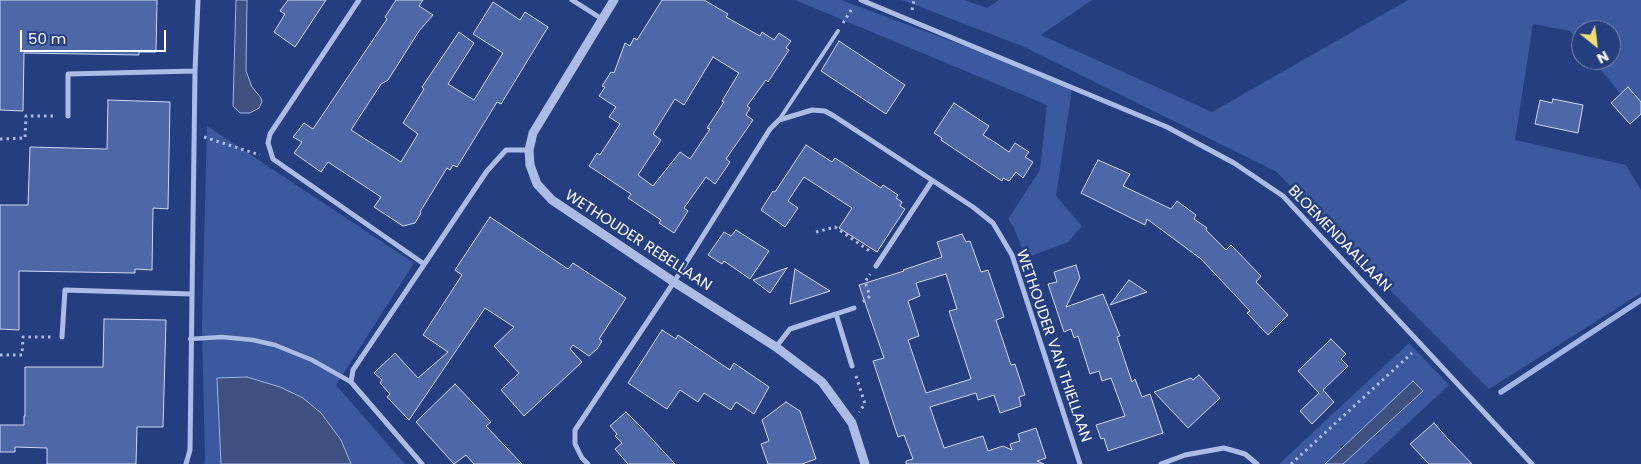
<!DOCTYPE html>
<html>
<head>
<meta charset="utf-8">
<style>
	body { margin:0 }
	#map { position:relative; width:1641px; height:464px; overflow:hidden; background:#253e7f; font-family:Poppins,sans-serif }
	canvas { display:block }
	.north { position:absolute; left:1571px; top:20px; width:50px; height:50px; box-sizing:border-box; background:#253e7f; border:1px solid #7c8bb2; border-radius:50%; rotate:151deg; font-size:14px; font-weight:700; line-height:20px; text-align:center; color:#fff }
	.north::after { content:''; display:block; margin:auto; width:18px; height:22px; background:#f0df6f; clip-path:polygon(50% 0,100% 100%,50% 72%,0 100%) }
	.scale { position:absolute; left:20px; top:30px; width:146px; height:22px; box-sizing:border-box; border:2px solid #fff; border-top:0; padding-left:6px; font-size:15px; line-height:18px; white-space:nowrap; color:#fff; -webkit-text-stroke:4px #253e7f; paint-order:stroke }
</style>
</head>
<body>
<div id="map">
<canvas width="1641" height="464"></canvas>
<div class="north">N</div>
<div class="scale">50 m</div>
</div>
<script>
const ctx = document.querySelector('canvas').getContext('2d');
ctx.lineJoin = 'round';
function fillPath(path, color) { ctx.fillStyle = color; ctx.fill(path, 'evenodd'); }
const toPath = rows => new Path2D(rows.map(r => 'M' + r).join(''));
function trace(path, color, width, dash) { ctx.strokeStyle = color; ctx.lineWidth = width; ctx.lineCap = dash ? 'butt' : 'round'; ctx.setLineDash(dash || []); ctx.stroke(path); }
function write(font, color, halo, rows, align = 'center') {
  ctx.font = font + ' Poppins,sans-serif'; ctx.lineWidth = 5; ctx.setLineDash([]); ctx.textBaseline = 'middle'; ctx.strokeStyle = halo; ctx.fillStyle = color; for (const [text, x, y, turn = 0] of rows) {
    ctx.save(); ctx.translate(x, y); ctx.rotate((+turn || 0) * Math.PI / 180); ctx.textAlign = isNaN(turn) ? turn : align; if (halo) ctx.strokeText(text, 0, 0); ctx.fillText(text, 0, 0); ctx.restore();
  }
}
fillPath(toPath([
	[795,0,841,0,1051,78,1072,89,1056,196,1082,226,1068,242,1026,258,1014,228,1008,219,1040,170,1047,105],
	[902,0,964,0,987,8,999,0,1092,0,1041,35,1212,112,1408,0,1641,0,1641,102,1632,108,1593,60,1611,60,1611,30,1581,30,1581,45,1570,31,1533,24,1515,140,1626,165,1641,190,1641,293,1489,389,1347,247,1277,172,1022,46],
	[207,126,414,263,336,385,405,464,351,464,341,440,321,413,303,398,247,377,217,378,222,459,221,464,204,464,205,460,202,325],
	[1409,343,1449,385,1364,464,1279,464]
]), '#3c589e');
const water = toPath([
	[236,0,247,0,246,71,252,87,261,98,262,102,259,108,250,113,240,113,233,106,236,0],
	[247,377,280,387,303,398,321,413,341,440,351,464,221,464,217,378,247,377],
	[1413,381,1423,391,1343,464,1325,464,1413,381]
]);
fillPath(water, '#3f5181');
trace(water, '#9fb5e7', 1);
trace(toPath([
	[1501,392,1641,300]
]), '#9fb5e7', 5.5);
const building = toPath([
	[0,0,157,0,156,52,139,52,139,55,24,53,23,111,0,110,0,0],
	[288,0,326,0,295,47,274,32,285,14,280,11,288,0],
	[396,0,423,0,419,6,433,15,419,31,388,80,381,84,351,130,401,162,418,134,403,123,424,89,422,87,459,32,474,43,448,84,474,100,503,53,473,34,493,2,520,20,525,12,548,27,501,104,497,102,457,167,453,165,450,170,447,168,420,212,421,213,415,223,403,226,374,207,381,197,328,162,321,172,294,153,302,142,293,137,304,123,313,129,387,19,385,17,396,0],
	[662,0,704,0,728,14,726,17,760,36,762,32,774,40,779,33,791,41,786,48,789,50,768,82,766,80,747,106,750,108,746,115,753,120,726,159,730,162,715,184,706,177,684,208,688,211,674,233,659,223,661,220,628,198,631,194,589,166,597,153,600,155,620,124,609,117,616,107,599,96,605,87,602,86,611,72,614,73,625,43,630,46,634,38,637,40,662,0],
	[713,57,739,73,722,101,724,102,707,128,710,129,690,159,680,152,653,186,638,175,661,140,653,134,675,99,684,105,713,57],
	[839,41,905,85,886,114,821,71,839,41],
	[1628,87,1641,102,1641,114,1630,124,1611,103,1628,87],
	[1553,99,1583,105,1578,133,1535,124,1540,100,1552,103,1553,99],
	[108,100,170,102,168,209,153,208,152,270,135,269,135,273,19,271,19,330,0,329,0,205,28,205,30,147,107,149,108,100],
	[954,103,989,126,983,135,996,143,1009,152,1015,143,1029,152,1025,157,1033,162,1023,178,1016,172,1009,181,1003,178,1002,181,941,140,942,138,934,133,954,103],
	[806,145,832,162,835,158,881,188,883,185,898,195,896,198,902,202,900,206,905,209,877,252,839,228,852,208,804,177,788,201,798,208,785,227,761,210,773,191,775,192,806,145],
	[1098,160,1130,174,1123,186,1169,208,1171,209,1177,201,1196,215,1194,219,1207,228,1206,230,1226,250,1231,245,1261,276,1256,282,1288,315,1268,335,1247,313,1250,311,1201,259,1147,219,1145,225,1081,193,1098,160],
	[490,217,568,269,573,263,626,298,599,339,602,341,597,349,589,356,573,345,570,349,582,362,524,416,501,390,519,373,494,346,514,327,485,308,409,420,387,397,390,394,380,383,382,380,374,373,395,353,418,378,448,352,423,335,462,275,455,270,490,217],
	[736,230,769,251,750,279,724,261,722,264,708,255,724,232,731,236,736,230],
	[962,234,966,242,970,241,981,272,988,270,1004,317,996,320,1011,365,1015,364,1025,395,1019,397,1021,406,1000,413,994,395,978,400,976,393,930,407,944,448,983,436,988,451,1003,446,1012,450,1010,444,1020,441,1018,434,1036,428,1046,458,1037,461,1044,464,906,464,906,461,913,459,904,435,898,437,873,361,884,358,859,285,904,271,903,270,942,257,937,242,962,234],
	[946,274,957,309,949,311,971,379,926,393,908,340,919,336,908,301,920,296,916,283,946,274],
	[1076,265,1080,278,1066,307,1103,294,1120,336,1117,337,1132,382,1135,379,1142,397,1150,394,1163,433,1108,451,1104,438,1101,439,1096,425,1125,416,1111,378,1102,381,1099,371,1090,374,1078,336,1074,338,1071,329,1064,332,1048,284,1057,282,1054,272,1076,265],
	[787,268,770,293,753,280,787,268],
	[795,269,830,291,790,304,795,269],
	[1129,280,1147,292,1110,305,1129,280],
	[104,319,166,320,163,427,137,427,136,464,47,464,47,448,15,447,15,452,0,452,0,425,24,425,24,416,25,416,25,367,103,367,104,319],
	[662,330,676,339,678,335,730,370,734,363,769,387,754,414,736,402,731,410,704,393,698,402,680,390,667,409,628,383,662,330],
	[1331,339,1346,354,1341,359,1348,366,1323,390,1334,402,1312,424,1300,411,1319,393,1298,371,1331,339],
	[1199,375,1220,398,1188,428,1154,392,1191,378,1193,380,1199,375],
	[455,384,491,422,486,426,522,464,474,464,466,455,454,464,416,422,455,384],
	[786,402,800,411,816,459,802,464,768,464,761,444,769,441,762,420,786,402],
	[626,412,640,426,675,464,628,464,615,449,622,443,615,436,617,434,610,426,626,412],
	[1434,423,1448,439,1472,464,1429,464,1410,444,1434,423]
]);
fillPath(building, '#4d67a7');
trace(building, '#ced9f5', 1);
trace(toPath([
	[912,10,914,0],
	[843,23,853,7],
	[204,137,260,155],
	[0,139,25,138,26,116,57,116],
	[816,232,835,227,871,252],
	[863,302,870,296,865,282,870,274],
	[0,355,22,355,23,337,51,337],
	[856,376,865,404,859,412],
	[1291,464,1412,353]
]), '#abbce6', 3, [2.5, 4]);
trace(toPath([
	[779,120,838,31]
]), '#abbce6', 4);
trace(toPath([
	[190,339,222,337,253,340,275,345,312,360,351,382]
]), '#abbce6', 4.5);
trace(toPath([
	[359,0,270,134,268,143,273,159,424,264],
	[572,0,602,19],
	[861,0,1167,127,1234,163,1283,196,1532,464],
	[68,116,68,74,195,71],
	[876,266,932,181],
	[836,314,854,308],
	[62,337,65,290,191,294],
	[776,347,790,329,836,314,852,366],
	[186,464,190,450,195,71,198,0],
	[422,464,351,382,353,370,487,171,506,150,529,150],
	[588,464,582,458,575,444,575,430,674,282,770,129,779,120,812,110,825,111,834,116,973,207,993,223,1012,255,1080,464],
	[1161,464,1185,455,1224,448,1245,454,1257,464]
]), '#abbce6', 5);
trace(toPath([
	[614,0,533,133,529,150,530,165,537,184,552,200,674,282,776,347,822,382,852,423,865,464]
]), '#abbce6', 9);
write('15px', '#fff', '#253e7f', [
	["BLOEMENDAALLAAN",1339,239,46],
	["WETHOUDER REBELLAAN",638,241,33],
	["WETHOUDER VAN THIELLAAN",1053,346,71]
]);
</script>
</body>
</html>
